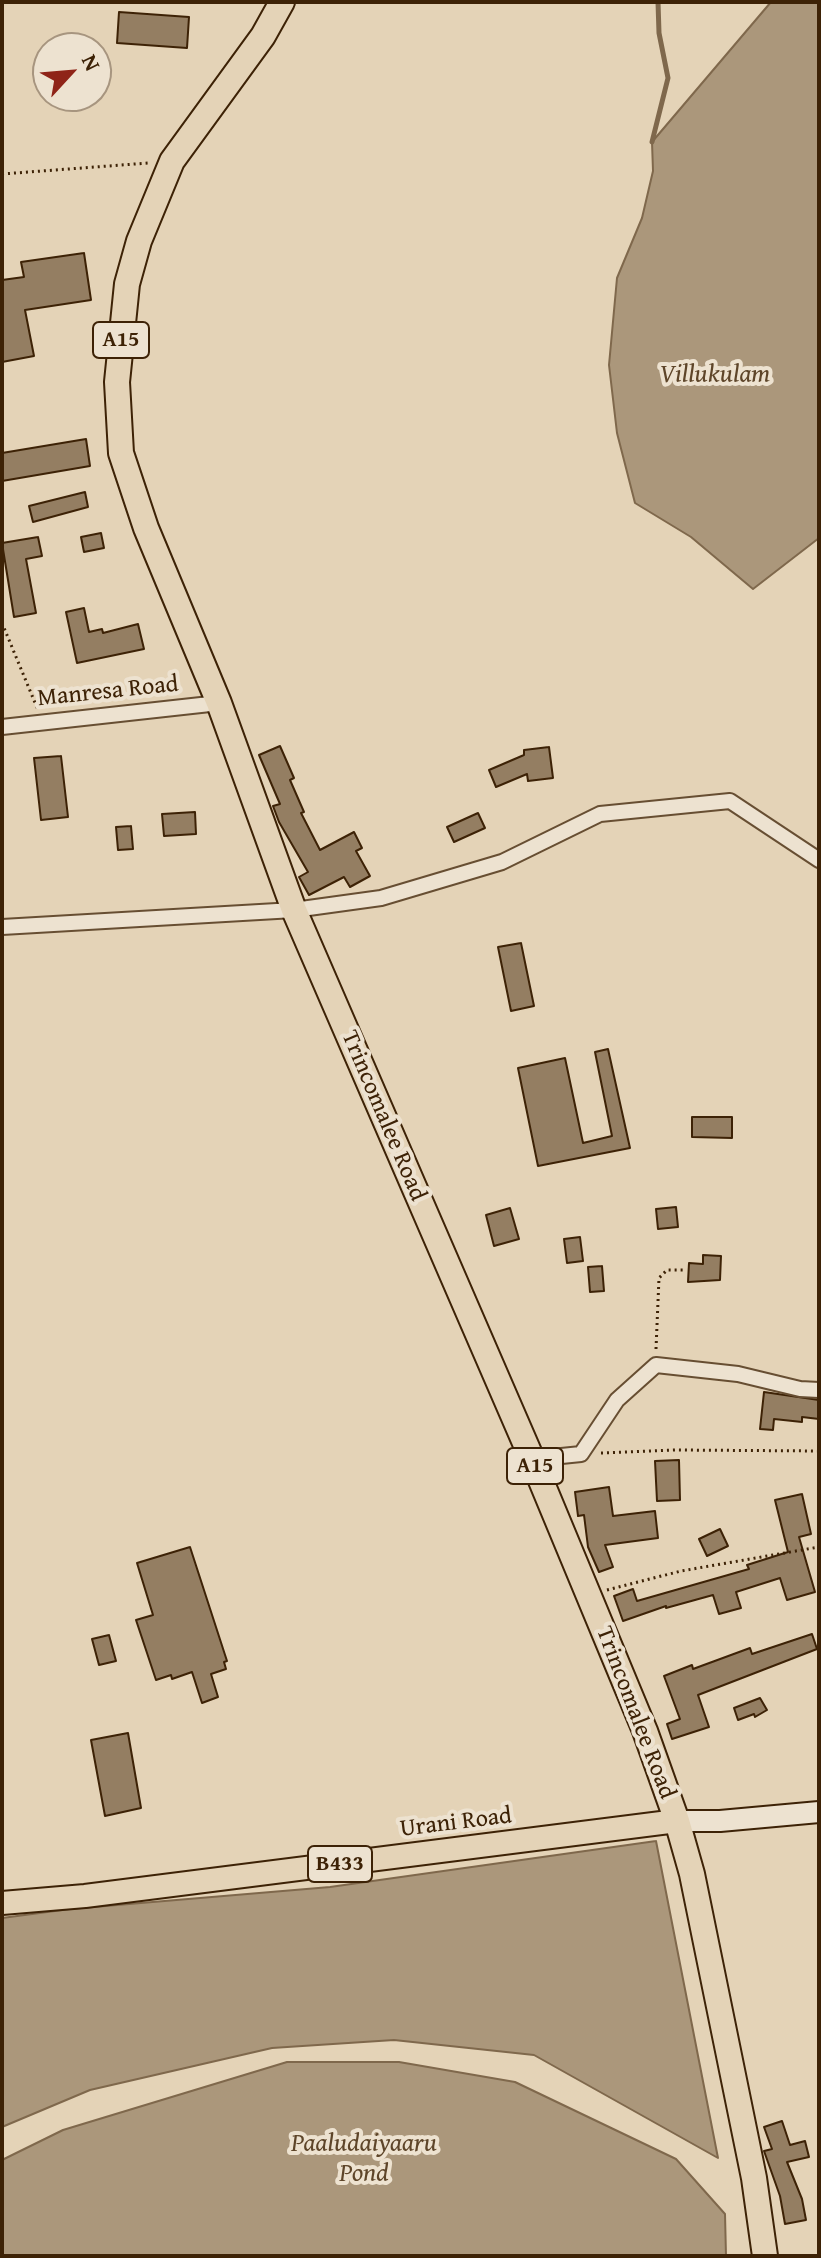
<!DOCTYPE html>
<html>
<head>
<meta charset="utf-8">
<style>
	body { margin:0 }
	#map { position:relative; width:821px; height:2258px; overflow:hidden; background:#e4d3b7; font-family:"Gentium Book Plus",serif }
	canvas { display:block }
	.frame { position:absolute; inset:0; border:4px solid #3d2206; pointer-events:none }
	.north { position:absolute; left:32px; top:32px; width:80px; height:80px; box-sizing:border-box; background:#ede2d0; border:2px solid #a7957f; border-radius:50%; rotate:64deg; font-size:22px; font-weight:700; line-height:32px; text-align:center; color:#3d2206 }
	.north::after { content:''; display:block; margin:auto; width:28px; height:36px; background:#8f2418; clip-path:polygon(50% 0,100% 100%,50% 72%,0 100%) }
</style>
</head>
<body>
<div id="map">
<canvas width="821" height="2258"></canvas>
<div class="frame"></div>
<div class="north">N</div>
</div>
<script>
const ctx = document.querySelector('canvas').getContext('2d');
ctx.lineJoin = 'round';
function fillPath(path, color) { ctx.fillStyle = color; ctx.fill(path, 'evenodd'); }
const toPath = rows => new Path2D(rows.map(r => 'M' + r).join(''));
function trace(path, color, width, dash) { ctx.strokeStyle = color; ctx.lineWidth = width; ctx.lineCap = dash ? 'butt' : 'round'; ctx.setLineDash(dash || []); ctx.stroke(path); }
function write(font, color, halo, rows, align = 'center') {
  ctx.font = font + ' "Gentium Book Plus",serif'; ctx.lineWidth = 8; ctx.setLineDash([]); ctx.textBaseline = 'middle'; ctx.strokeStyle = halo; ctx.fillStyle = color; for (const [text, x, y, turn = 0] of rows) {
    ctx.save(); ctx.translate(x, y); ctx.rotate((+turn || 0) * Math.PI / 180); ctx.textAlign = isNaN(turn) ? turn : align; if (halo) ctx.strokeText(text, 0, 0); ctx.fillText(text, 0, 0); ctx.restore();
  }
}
const water = toPath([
	[771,2,819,2,819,538,753,589,691,537,635,503,617,433,609,365,617,278,642,218,653,171,652,142,771,2],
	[656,1841,718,2158,534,2055,394,2040,272,2048,90,2090,2,2127,2,1918,70,1909,330,1887,656,1841],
	[287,2062,399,2062,515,2082,676,2159,725,2214,726,2256,2,2256,2,2160,63,2130,287,2062]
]);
fillPath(water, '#ab977b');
trace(water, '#7f684c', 2);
trace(toPath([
	[652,142,668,78,659,33,658,2]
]), '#7f684c', 5);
const building = toPath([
	[119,12,189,17,187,48,117,43,119,12],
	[84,253,91,300,25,310,34,356,2,362,2,280,24,277,21,262,84,253],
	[86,439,90,466,2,481,2,453,86,439],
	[85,492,88,507,33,522,29,506,85,492],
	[101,533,104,548,84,552,81,537,101,533],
	[38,537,42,556,26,559,36,613,14,617,2,543,38,537],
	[84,608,89,632,102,629,103,633,138,624,144,649,77,663,66,612,84,608],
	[280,746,294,778,290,780,304,812,301,813,320,850,354,832,362,848,356,851,370,876,350,887,344,877,309,895,299,877,308,872,279,822,273,806,280,804,259,755,280,746],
	[549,747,553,778,528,781,527,774,496,787,489,770,524,755,524,750,549,747],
	[61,756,68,817,41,820,34,758,61,756],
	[195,812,196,834,164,836,162,814,195,812],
	[478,813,485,828,454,842,447,827,478,813],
	[131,826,133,849,118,850,116,827,131,826],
	[521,943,534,1006,511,1011,498,947,521,943],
	[608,1049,630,1148,538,1166,518,1068,565,1058,583,1143,612,1136,595,1052,608,1049],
	[692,1117,732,1117,732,1138,692,1137,692,1117],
	[676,1207,678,1227,658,1229,656,1209,676,1207],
	[510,1208,519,1239,494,1246,486,1215,510,1208],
	[580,1237,583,1261,567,1263,564,1239,580,1237],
	[703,1255,721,1256,720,1280,688,1282,689,1263,703,1264,703,1255],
	[602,1266,604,1291,590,1292,588,1267,602,1266],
	[764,1392,819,1400,819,1419,802,1417,802,1422,774,1419,773,1430,760,1429,764,1392],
	[679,1460,680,1500,657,1501,655,1461,679,1460],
	[609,1487,613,1516,655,1511,658,1538,605,1545,613,1567,599,1572,588,1547,584,1515,578,1516,575,1492,609,1487],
	[802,1494,811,1534,799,1537,815,1592,787,1600,780,1578,736,1592,741,1608,719,1614,713,1595,666,1608,666,1606,623,1621,614,1596,633,1589,637,1601,749,1569,747,1565,788,1552,775,1500,802,1494],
	[720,1529,728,1546,707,1556,699,1539,720,1529],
	[190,1547,227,1661,224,1662,226,1669,211,1674,218,1697,202,1703,192,1672,172,1679,171,1675,156,1680,136,1620,153,1615,137,1563,190,1547],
	[812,1634,817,1649,698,1695,709,1727,672,1739,667,1724,680,1719,664,1676,692,1665,693,1669,750,1648,752,1654,812,1634],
	[109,1635,116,1661,99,1665,92,1639,109,1635],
	[760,1698,767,1710,755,1717,754,1714,738,1720,734,1708,760,1698],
	[128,1733,141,1808,105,1816,91,1740,128,1733],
	[782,2121,790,2145,805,2141,809,2157,787,2162,802,2199,806,2220,785,2224,780,2196,764,2151,772,2149,764,2127,782,2121]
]);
fillPath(building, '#947e62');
trace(building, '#3d2206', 2);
const minor = toPath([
	[2,727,219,703],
	[2,927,294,910,381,898,502,862,600,814,730,801,819,860],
	[532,1459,581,1454,617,1400,656,1365,738,1374,800,1389,819,1390]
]);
const secondary = toPath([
	[677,1821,720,1821,819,1812]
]);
const primary = toPath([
	[2,1903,85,1896,677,1821]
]);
const trunk = toPath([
	[282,2,263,36,172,161,139,241,127,284,117,382,121,453,146,528,219,703,294,910,532,1459,645,1731,677,1821,692,1874,754,2178,765,2256]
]);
trace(minor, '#674e32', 18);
trace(secondary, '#3d2206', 24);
trace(primary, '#3d2206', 26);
trace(trunk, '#3d2206', 28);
trace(toPath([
	[2,174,148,163],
	[2,623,38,710],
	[656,1349,659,1278,667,1270,683,1270],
	[601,1453,675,1450,819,1451],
	[607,1590,681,1571,819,1547]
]), '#3d2206', 3, [2, 4]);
trace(minor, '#ede2d0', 14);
trace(secondary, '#ede2d0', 20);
trace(primary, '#e4d3b7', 22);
trace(trunk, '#e4d3b7', 24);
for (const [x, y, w] of [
	[121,340,56],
	[535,1466,56],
	[340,1864,64]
]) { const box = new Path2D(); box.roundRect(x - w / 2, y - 18, w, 36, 6); ctx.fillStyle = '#ede2d0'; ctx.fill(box); trace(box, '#3d2206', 2); }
write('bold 22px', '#3d2206', null, [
	["A15",121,340],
	["A15",535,1466],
	["B433",340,1864]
]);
write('24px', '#3d2206', '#ede2d0', [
	["Manresa Road",108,692,-6],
	["Trincomalee Road",383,1116,67],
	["Trincomalee Road",635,1713,69],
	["Urani Road",456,1823,-7]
]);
write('italic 26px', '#5e4529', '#ede2d0', [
	["Villukulam",715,375],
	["Paaludaiyaaru",364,2144],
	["Pond",364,2174]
]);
</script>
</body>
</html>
